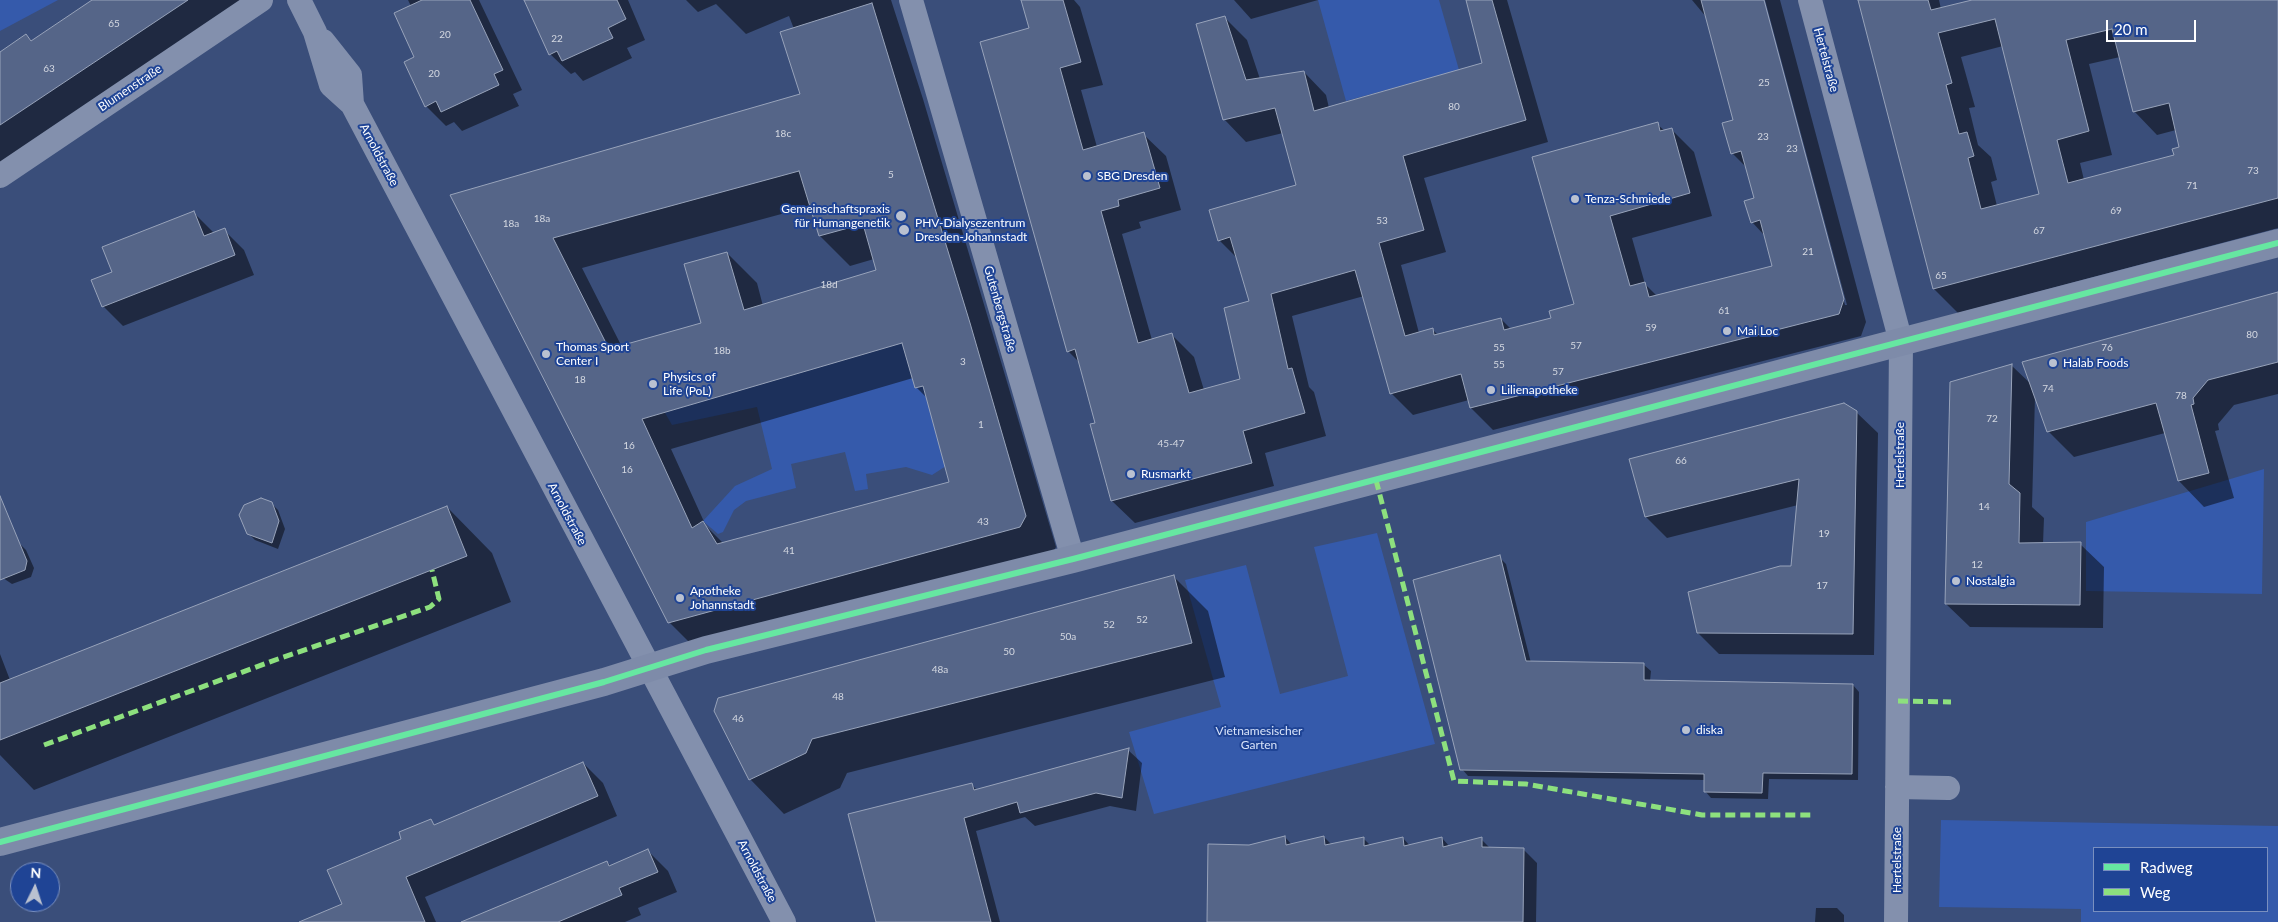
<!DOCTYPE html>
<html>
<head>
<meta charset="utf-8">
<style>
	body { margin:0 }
	#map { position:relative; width:2278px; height:922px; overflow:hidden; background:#3a4e7a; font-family:Lato,sans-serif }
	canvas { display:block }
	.legend { position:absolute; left:2093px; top:847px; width:175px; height:65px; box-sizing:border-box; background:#1f4495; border:1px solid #798fbf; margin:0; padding:6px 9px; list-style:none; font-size:15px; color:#fff }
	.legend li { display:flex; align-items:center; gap:10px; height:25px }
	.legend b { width:25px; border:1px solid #798fbf }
	.north { position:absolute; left:10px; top:862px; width:50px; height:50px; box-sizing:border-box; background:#1f4495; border:1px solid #798fbf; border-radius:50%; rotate:4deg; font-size:14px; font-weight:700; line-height:20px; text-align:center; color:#fff }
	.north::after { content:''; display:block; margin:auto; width:18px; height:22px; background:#bac1d0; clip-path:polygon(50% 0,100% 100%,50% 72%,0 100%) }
	.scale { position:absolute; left:2106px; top:20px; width:90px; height:22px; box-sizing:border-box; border:2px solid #fff; border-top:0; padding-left:6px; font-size:15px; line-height:18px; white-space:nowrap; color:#fff; -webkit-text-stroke:4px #1f4495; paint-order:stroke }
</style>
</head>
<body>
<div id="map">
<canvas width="2278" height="922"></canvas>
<ul class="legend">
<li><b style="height:6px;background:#66e7a1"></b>Radweg</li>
<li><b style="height:6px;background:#8de07e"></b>Weg</li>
</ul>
<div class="north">N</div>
<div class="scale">20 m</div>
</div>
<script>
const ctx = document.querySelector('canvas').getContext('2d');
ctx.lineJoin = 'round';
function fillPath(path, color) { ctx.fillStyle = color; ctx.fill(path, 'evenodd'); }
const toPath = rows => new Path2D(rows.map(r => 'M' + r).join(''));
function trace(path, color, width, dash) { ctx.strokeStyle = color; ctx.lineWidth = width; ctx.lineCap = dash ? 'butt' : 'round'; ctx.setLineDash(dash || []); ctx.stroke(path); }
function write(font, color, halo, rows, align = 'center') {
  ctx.font = font + ' Lato,sans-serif'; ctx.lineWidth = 4; ctx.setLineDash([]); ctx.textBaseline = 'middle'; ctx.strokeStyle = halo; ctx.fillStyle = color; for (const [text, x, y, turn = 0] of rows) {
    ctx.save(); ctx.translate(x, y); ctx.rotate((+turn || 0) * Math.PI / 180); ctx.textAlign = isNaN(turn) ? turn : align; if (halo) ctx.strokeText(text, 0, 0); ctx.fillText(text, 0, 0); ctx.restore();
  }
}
fillPath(toPath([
	[0,0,58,0,0,31],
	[1318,0,1439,0,1459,70,1346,101],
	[904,342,915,388,923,386,946,466,932,475,906,467,866,474,868,489,855,491,845,452,791,464,796,488,746,501,734,510,723,532,718,534,703,521,735,486,772,469,757,407,672,425,661,406],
	[2264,469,2262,594,2086,591,2086,522],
	[1377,533,1435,744,1154,814,1129,732,1221,707,1185,580,1246,565,1280,694,1348,676,1314,547],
	[1941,820,2278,826,2278,922,2081,922,2081,909,1939,907],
	[2094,848,2267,848,2267,911,2094,911]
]), '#355aab');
fillPath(toPath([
	[93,0,256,0,0,183,0,54,27,36,32,41],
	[408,0,479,0,522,90,513,94,519,106,462,131,454,122,446,126,426,106,415,57,411,6],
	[526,0,628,0,645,40,627,48,632,58,583,81,575,72,571,74,550,54],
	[686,0,891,0,923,99,1056,547,1050,557,699,652,669,622,452,196,802,95,794,29,789,16,746,34,716,4,698,12],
	[811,206,820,236,850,266,874,259,878,271,763,306,757,283,727,253,702,324,622,347,582,268],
	[913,378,916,387,928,399,951,483,724,544,706,526,671,449],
	[1023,0,1074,0,1080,7,1103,85,1081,90,1097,147,1143,134,1166,156,1181,210,1139,222,1141,228,1122,234,1152,340,1172,335,1194,357,1204,390,1242,380,1250,302,1237,258,1219,240,1297,186,1283,133,1246,142,1224,119,1225,18,1247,40,1260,79,1304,72,1326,95,1329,108,1484,64,1467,0,1507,0,1548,142,1424,178,1446,252,1401,265,1419,333,1432,329,1438,335,1501,319,1511,329,1552,319,1575,305,1534,158,1657,124,1665,131,1672,130,1694,152,1712,216,1632,238,1645,284,1657,296,1773,267,1765,236,1752,222,1756,199,1748,169,1732,153,1735,121,1707,18,1692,0,1763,0,1845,305,1847,305,1765,0,1780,0,1866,322,1861,336,1493,430,1471,408,1469,400,1413,415,1391,393,1364,296,1292,316,1309,387,1314,392,1326,436,1265,453,1274,486,1135,523,1112,501,1096,424,1079,362,1068,351,1031,29],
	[1234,0,1318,0,1251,19],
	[1859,0,1939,0,1941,9,1977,0,2278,0,2278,228,1958,313,1934,289],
	[2003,46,2041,195,1997,206,1991,182,1997,180,1991,157,1978,145,1969,108,1975,107,1961,57],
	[2120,57,2134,111,2157,135,2176,130,2180,148,2175,156,2084,180,2080,163,2112,155,2089,64],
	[194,213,214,233,224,230,244,250,254,275,123,326,103,306,113,273],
	[2278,293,2278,394,2234,405,2218,424,2219,430,2215,431,2234,498,2204,507,2179,481,2165,433,2074,457,2048,431,2035,396,2032,507,2044,518,2043,544,2080,544,2104,567,2103,628,1970,627,1946,604,1951,383,2012,366,2032,385],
	[1856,412,1878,433,1874,655,1719,654,1698,633,1793,568,1798,505,1667,538,1646,517],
	[271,503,278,510,285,529,278,549,255,540,248,533],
	[447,507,492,553,511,602,34,790,0,755,0,654,10,680],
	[0,543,19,543,26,550,34,568,31,577,12,584,0,576],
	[1499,557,1506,564,1531,663,1644,665,1651,671,1650,681,1853,685,1859,692,1858,780,1769,779,1768,799,1711,798,1705,791,1705,780,1468,776,1462,769],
	[1174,577,1208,611,1225,677,847,773,840,788,784,814,750,779,715,711],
	[1128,750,1142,763,1136,811,1110,806,1035,826,1025,817,976,831,1000,922,877,922,972,785,977,790],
	[583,763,603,783,617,816,425,897,436,922,302,922,343,904,403,839,430,821,435,825],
	[1285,837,1292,845,1324,837,1332,845,1363,838,1371,846,1403,838,1410,846,1442,838,1450,847,1481,839,1491,849,1523,849,1537,863,1536,922,1208,922,1249,846],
	[648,851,668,871,677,892,638,908,641,915,625,922,464,922,607,862,611,866],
	[1816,908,1837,908,1844,915,1844,922,1815,922]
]), '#0007');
const building = toPath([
	[92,0,188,0,0,125,0,52,26,34,31,41,92,0],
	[422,0,470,0,503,70,494,74,499,85,441,112,436,101,425,107,404,62,414,57,394,13,422,0],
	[524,0,617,0,626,19,608,28,613,38,562,61,557,51,549,55,524,0],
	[1021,0,1063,0,1081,62,1060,68,1083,150,1144,132,1160,188,1118,200,1119,206,1101,211,1138,343,1172,333,1189,393,1240,379,1224,308,1249,301,1230,237,1218,241,1209,210,1296,185,1275,108,1223,120,1196,24,1225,16,1246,80,1304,71,1314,111,1482,63,1466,0,1492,0,1526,120,1403,156,1424,230,1379,243,1405,336,1433,328,1434,335,1501,318,1504,330,1551,318,1549,311,1574,304,1532,157,1658,122,1660,131,1672,128,1690,193,1610,216,1630,286,1645,282,1649,297,1772,266,1760,220,1751,223,1744,201,1754,198,1741,151,1731,154,1722,123,1733,120,1701,0,1764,0,1844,299,1839,314,1470,408,1461,374,1390,394,1355,270,1271,294,1288,369,1292,368,1305,413,1243,431,1252,463,1111,501,1090,424,1095,423,1075,349,1067,352,980,42,1029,28,1021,0],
	[1858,0,1928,0,1931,10,1972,0,2278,0,2278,198,1933,289,1858,0],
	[1995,19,2039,194,1981,209,1968,158,1974,156,1967,132,1959,134,1946,85,1952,83,1938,33,1995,19],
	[2112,29,2133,112,2169,103,2179,147,2172,149,2174,155,2068,183,2057,140,2089,131,2066,40,2112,29],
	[872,3,970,323,1026,516,1020,527,668,623,450,195,800,94,780,32,872,3],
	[799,171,819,236,863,224,876,270,744,310,727,252,684,264,701,323,609,349,553,238,799,171],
	[902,343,915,388,923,386,949,482,717,544,703,521,692,528,642,419,902,343],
	[194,211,204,236,225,228,235,255,102,307,91,280,112,272,102,247,194,211],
	[2278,292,2278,362,2208,380,2193,398,2194,404,2191,405,2209,473,2178,481,2156,403,2047,432,2022,362,2278,292],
	[2012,364,2009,484,2020,493,2019,543,2081,542,2080,605,1945,604,1950,382,2012,364],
	[1844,403,1857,411,1853,634,1697,633,1688,592,1780,566,1791,566,1799,479,1645,517,1629,459,1844,403],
	[0,496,27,561,25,570,0,580,0,496],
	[261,498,272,502,279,521,272,543,247,534,239,515,244,505,261,498],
	[447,506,467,556,0,740,0,683,447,506],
	[1500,555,1526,661,1644,663,1644,680,1853,684,1852,774,1763,773,1762,793,1704,792,1704,774,1460,770,1413,580,1500,555],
	[1174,575,1192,643,812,739,806,753,749,780,714,711,718,698,1174,575],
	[1129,748,1122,798,1096,793,1020,813,1017,802,964,818,991,922,876,922,848,814,972,783,974,790,1129,748],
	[583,762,598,796,406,877,425,922,299,922,342,904,327,870,401,839,399,832,431,819,434,825,583,762],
	[1285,836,1286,845,1324,836,1325,845,1364,837,1364,846,1403,837,1404,846,1442,837,1443,847,1482,837,1482,847,1524,848,1523,922,1207,922,1208,844,1249,845,1285,836],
	[648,849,658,872,619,888,622,895,558,922,461,922,607,861,609,866,648,849]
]);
fillPath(building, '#556588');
trace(building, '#98a3ba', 1);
trace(toPath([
	[299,0,315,32,331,85,352,104,784,922],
	[911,0,1073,559],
	[1810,0,1901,342,1896,922],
	[323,41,350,75,352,104],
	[0,176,261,0],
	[1897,787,1948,788]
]), '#8390ad', 24);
trace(toPath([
	[0,842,604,682,706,650,1073,559,2278,243]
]), '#7e8ba9', 28);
trace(toPath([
	[1376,480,1454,781,1526,784,1702,815,1811,815],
	[1898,701,1951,702],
	[44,745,278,659,430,607,439,599,432,570]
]), '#8de07e', 5, [10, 5]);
trace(toPath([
	[0,842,604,682,706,650,1073,559,2278,243]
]), '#66e7a1', 6);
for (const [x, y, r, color] of [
	[1087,176,5,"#bac1d0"],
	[1575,199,5,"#bac1d0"],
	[901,216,6,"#bac1d0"],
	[904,230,6,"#bac1d0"],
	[1727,331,5,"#bac1d0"],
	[546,354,5,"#bac1d0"],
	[2053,363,5,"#bac1d0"],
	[653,384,5,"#bac1d0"],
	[1491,390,5,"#bac1d0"],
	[1131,474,5,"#bac1d0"],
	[1956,581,5,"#bac1d0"],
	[680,598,5,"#bac1d0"],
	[1686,730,5,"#bac1d0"]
]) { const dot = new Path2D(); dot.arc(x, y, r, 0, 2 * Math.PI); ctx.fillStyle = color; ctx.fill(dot); trace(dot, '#1f4495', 2); }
write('10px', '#d4d8e1', null, [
	["65",114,24],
	["20",445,35],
	["22",557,39],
	["63",49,69],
	["20",434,74],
	["25",1764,83],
	["80",1454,107],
	["18c",783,134],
	["23",1763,137],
	["23",1792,149],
	["73",2253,171],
	["5",891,175],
	["71",2192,186],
	["69",2116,211],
	["18a",542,219],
	["53",1382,221],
	["18a",511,224],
	["67",2039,231],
	["21",1808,252],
	["65",1941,276],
	["18d",829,285],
	["61",1724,311],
	["59",1651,328],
	["80",2252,335],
	["57",1576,346],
	["55",1499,348],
	["76",2107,348],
	["18b",722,351],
	["3",963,362],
	["55",1499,365],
	["57",1558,372],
	["18",580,380],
	["74",2048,389],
	["78",2181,396],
	["72",1992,419],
	["1",981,425],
	["45-47",1171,444],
	["16",629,446],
	["66",1681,461],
	["16",627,470],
	["14",1984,507],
	["43",983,522],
	["19",1824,534],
	["41",789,551],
	["12",1977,565],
	["17",1822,586],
	["52",1142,620],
	["52",1109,625],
	["50a",1068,637],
	["50",1009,652],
	["48a",940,670],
	["48",838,697],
	["46",738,719]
]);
write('12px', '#fff', '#1f4495', [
	["Hertelstraße",1826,60,75],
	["Blumenstraße",130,88,-34],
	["Arnoldstraße",379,155,62],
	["Gutenbergstraße",1000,309,74],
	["Hertelstraße",1900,455,-90],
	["Arnoldstraße",567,514,62],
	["Hertelstraße",1897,860,-90],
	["Arnoldstraße",757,871,62]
]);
write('12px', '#fff', '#1f4495', [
	["SBG Dresden",1097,176],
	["Tenza-Schmiede",1585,199],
	["Gemeinschaftspraxis",890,209,"right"],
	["für Humangenetik",890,223,"right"],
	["PHV-Dialysezentrum",915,223],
	["Dresden-Johannstadt",915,237],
	["Mai Loc",1737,331],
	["Thomas Sport",556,347],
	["Center I",556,361],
	["Halab Foods",2063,363],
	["Physics of",663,377],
	["Life (PoL)",663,391],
	["Lilienapotheke",1501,390],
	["Rusmarkt",1141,474],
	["Nostalgia",1966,581],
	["Apotheke",690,591],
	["Johannstadt",690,605],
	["diska",1696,730]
], 'left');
write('12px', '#d9e4fa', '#1f4495', [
	["Vietnamesischer",1259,731],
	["Garten",1259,745]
]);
</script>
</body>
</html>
